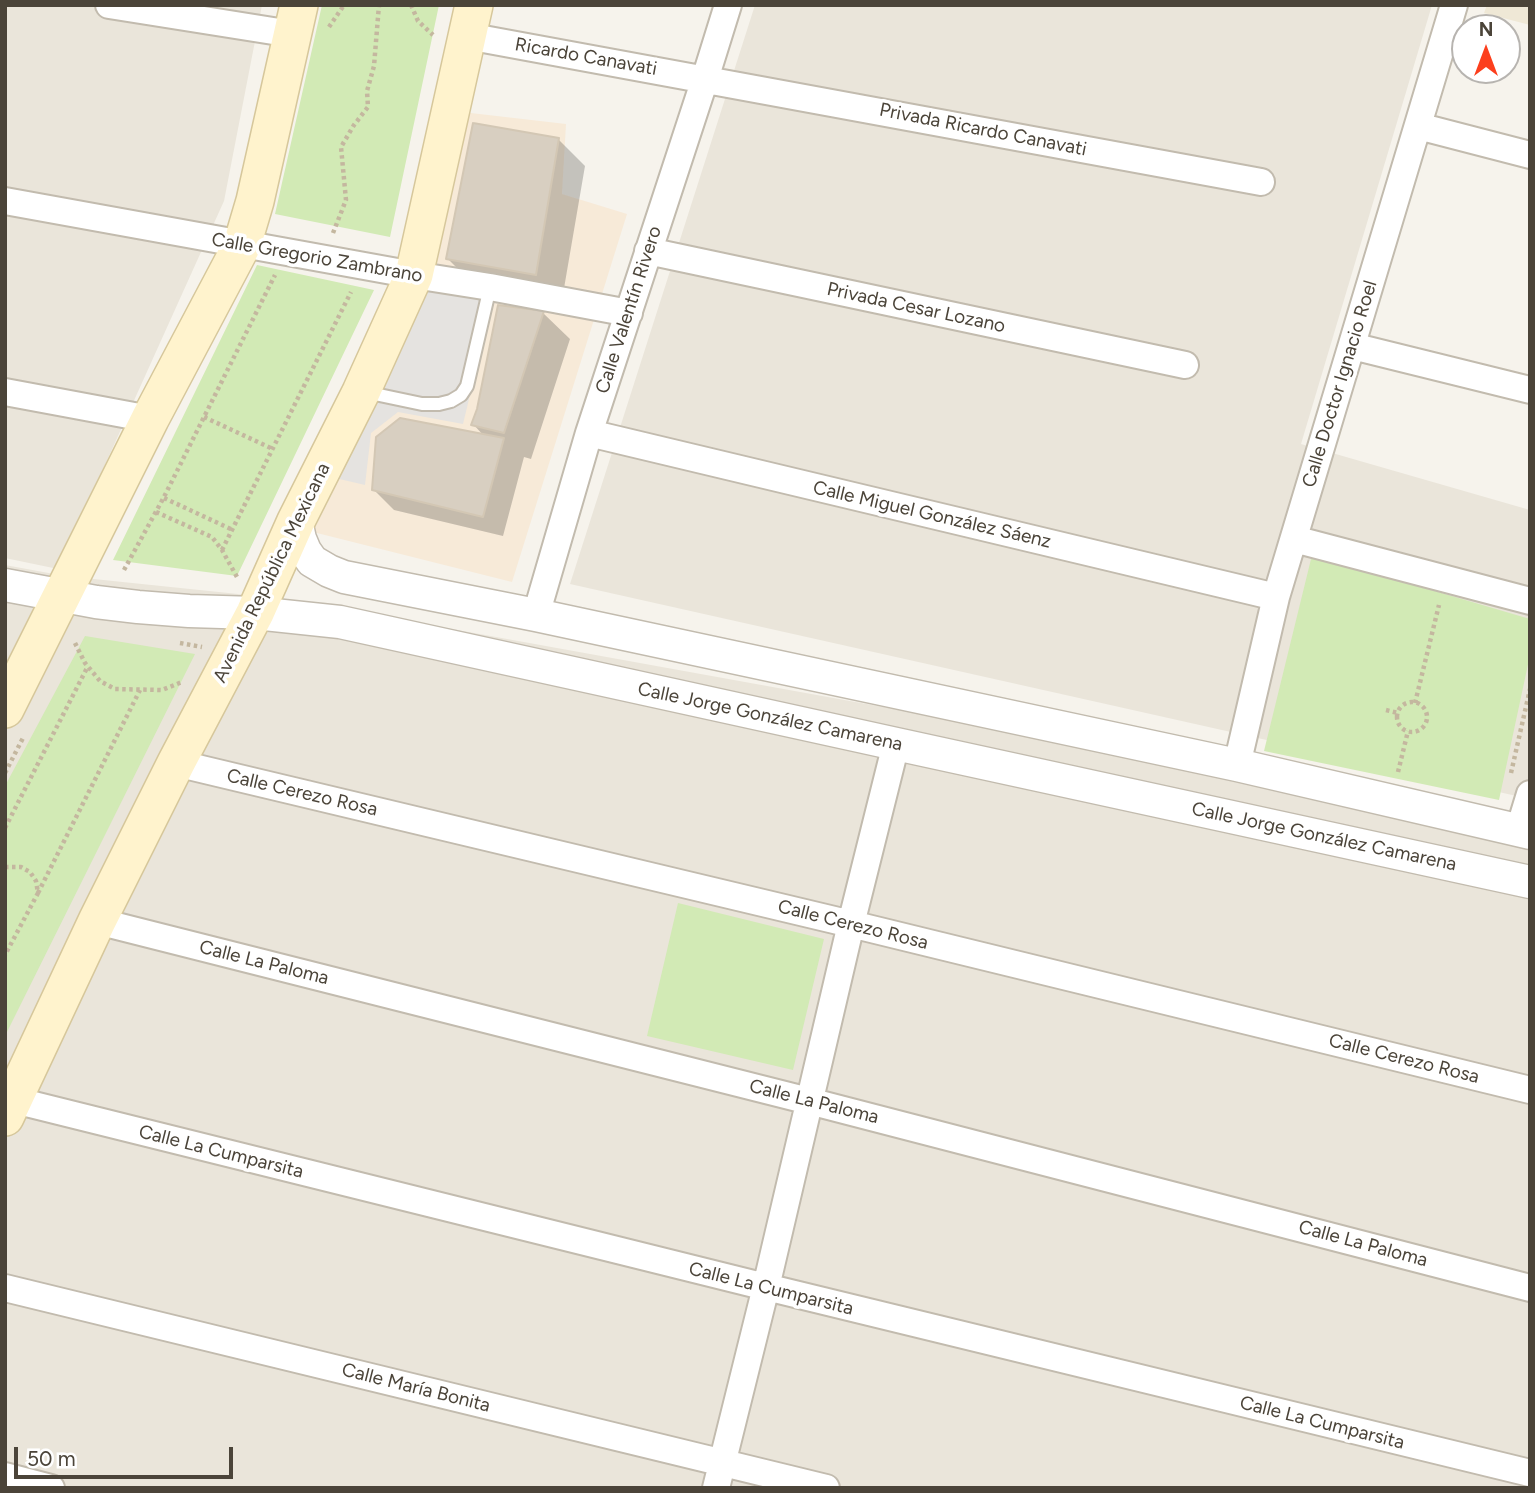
<!DOCTYPE html>
<html>
<head>
<meta charset="utf-8">
<style>
	body { margin:0 }
	#map { position:relative; width:1535px; height:1493px; overflow:hidden; background:#f6f3ec; font-family:Figtree,sans-serif }
	canvas { display:block }
	.frame { position:absolute; inset:0; border:7px solid #4b4439; pointer-events:none }
	.north { position:absolute; left:1451px; top:14px; width:70px; height:70px; box-sizing:border-box; background:#fff; border:2px solid #b7b4b0; border-radius:50%; rotate:0deg; font-size:19px; font-weight:700; line-height:28px; text-align:center; color:#4b4439 }
	.north::after { content:''; display:block; margin:auto; width:24px; height:32px; background:#fc3f1d; clip-path:polygon(50% 0,100% 100%,50% 72%,0 100%) }
	.scale { position:absolute; left:14px; top:1447px; width:219px; height:32px; box-sizing:border-box; border:4px solid #4b4439; border-top:0; padding-left:9px; font-size:21px; line-height:24px; white-space:nowrap; color:#4b4439; -webkit-text-stroke:5px #fff; paint-order:stroke }
</style>
</head>
<body>
<div id="map">
<canvas width="1535" height="1493"></canvas>
<div class="frame"></div>
<div class="north">N</div>
<div class="scale">50 m</div>
</div>
<script>
const ctx = document.querySelector('canvas').getContext('2d');
ctx.lineJoin = 'round';
function fillPath(path, color) { ctx.fillStyle = color; ctx.fill(path, 'evenodd'); }
const toPath = rows => new Path2D(rows.map(r => 'M' + r).join(''));
function trace(path, color, width, dash) { ctx.strokeStyle = color; ctx.lineWidth = width; ctx.lineCap = dash ? 'butt' : 'round'; ctx.setLineDash(dash || []); ctx.stroke(path); }
function write(font, color, halo, rows, align = 'center') {
  ctx.font = font + ' Figtree,sans-serif'; ctx.lineWidth = 7; ctx.setLineDash([]); ctx.textBaseline = 'middle'; ctx.strokeStyle = halo; ctx.fillStyle = color; for (const [text, x, y, turn = 0] of rows) {
    ctx.save(); ctx.translate(x, y); ctx.rotate((+turn || 0) * Math.PI / 180); ctx.textAlign = isNaN(turn) ? turn : align; if (halo) ctx.strokeText(text, 0, 0); ctx.fillText(text, 0, 0); ctx.restore();
  }
}
fillPath(toPath([
	[5,5,262,5,224,201,58,569,5,558],
	[755,5,1432,5,1301,444,1530,510,1530,799,570,584],
	[5,565,65,576,286,599,1530,824,1530,1488,5,1488]
]), '#eae5da');
fillPath(toPath([
	[462,112,566,124,562,194,627,214,512,582,313,532,422,297]
]), '#f7ead8');
fillPath(toPath([
	[1487,5,1530,5,1530,25,1484,13]
]), '#efe8d6');
fillPath(toPath([
	[322,5,439,5,390,237,275,214],
	[257,265,374,290,237,576,113,560],
	[1312,555,1530,619,1530,655,1499,800,1264,751],
	[85,636,195,654,5,1036,5,786],
	[678,903,824,939,793,1070,647,1036]
]), '#d2eab5');
fillPath(toPath([
	[436,283,494,295,463,424,398,412,371,433,365,485,335,478,422,297]
]), '#e5e3e0');
fillPath(toPath([
	[559,140,585,166,562,300,474,285,448,259],
	[543,313,570,339,531,459,524,457,503,536,394,510,374,490,484,436,473,424]
]), '#0003');
const building = toPath([
	[473,123,559,138,536,275,446,259,473,123],
	[498,305,544,311,504,433,471,425,477,409,498,305],
	[400,418,504,438,483,517,372,490,376,437,400,418]
]);
fillPath(building, '#d8cfc1');
trace(building, '#d3c7b4', 2);
const service = toPath([
	[365,392,422,404,439,404,451,401,461,395,467,386,490,287]
]);
const minor = toPath([
	[109,5,292,34],
	[467,36,1261,182],
	[1418,126,1530,155],
	[5,201,414,275,490,287,629,313],
	[648,251,1185,365],
	[1352,346,1530,390],
	[5,392,150,419],
	[589,433,1276,597],
	[1294,539,1530,601],
	[536,615,589,433,705,79,728,5],
	[176,763,851,924,1530,1090],
	[1237,765,1276,597,1454,5],
	[1519,830,1530,794],
	[97,921,809,1101,1530,1288],
	[14,1100,766,1287,1530,1473],
	[5,1288,826,1488],
	[5,1476,51,1488],
	[716,1488,766,1287,851,924,896,744]
]);
const tertiary = toPath([
	[296,521,300,539,305,551,312,561,329,571,344,577,536,615,1237,765,1530,833],
	[5,585,96,602,138,607,189,611,255,613,340,622,896,744,1530,882]
]);
const secondary = toPath([
	[5,709,150,419,242,245,255,201,299,5],
	[5,1117,97,921,176,763,255,613,296,521,361,392,414,275,474,5]
]);
trace(service, '#c2bbae', 16);
trace(minor, '#c2bbae', 30);
trace(tertiary, '#c2bbae', 35);
trace(secondary, '#d6c79b', 40);
trace(toPath([
	[411,5,418,21,433,35],
	[329,27,344,5],
	[333,233,346,200,341,147,354,125,368,107,367,91,374,66,379,5],
	[204,417,273,449],
	[164,498,233,530],
	[156,512,212,537,222,550,237,577],
	[222,550,351,292],
	[124,570,164,497,275,275],
	[75,643,85,663,100,681,115,689,162,690,182,682],
	[180,643,202,647],
	'1397 717a15 15 0 1 1 30 0a15 15 0 1 1-30 0Z',
	[1415,703,1439,605],
	[1386,710,1398,713],
	[1398,772,1408,731],
	[5,773,24,736],
	[1511,773,1530,689],
	[5,828,88,666],
	[5,867,21,867,30,872,36,881,38,893,5,955],
	[38,893,140,690]
]), '#c4b79f', 4.5, [3.5, 3.5]);
trace(service, '#fff', 12);
trace(minor, '#fff', 26);
trace(tertiary, '#fff', 32);
trace(secondary, '#fff3cd', 37);
write('19px', '#4b4439', '#fff', [
	["Ricardo Canavati",586,57,10],
	["Privada Ricardo Canavati",983,130,11],
	["Calle Gregorio Zambrano",317,258,10],
	["Privada Cesar Lozano",916,308,12],
	["Calle Valentín Rivero",629,310,-72],
	["Calle Doctor Ignacio Roel",1340,384,-73],
	["Calle Miguel González Sáenz",932,515,13],
	["Avenida República Mexicana",272,573,-64],
	["Calle Jorge González Camarena",770,717,12],
	["Calle Cerezo Rosa",302,793,13],
	["Calle Jorge González Camarena",1324,837,12],
	["Calle Cerezo Rosa",853,925,14],
	["Calle La Paloma",264,963,14],
	["Calle Cerezo Rosa",1404,1059,14],
	["Calle La Paloma",814,1102,14],
	["Calle La Cumparsita",221,1152,14],
	["Calle La Paloma",1363,1244,15],
	["Calle La Cumparsita",771,1289,14],
	["Calle María Bonita",416,1388,14],
	["Calle La Cumparsita",1322,1423,14]
]);
</script>
</body>
</html>
